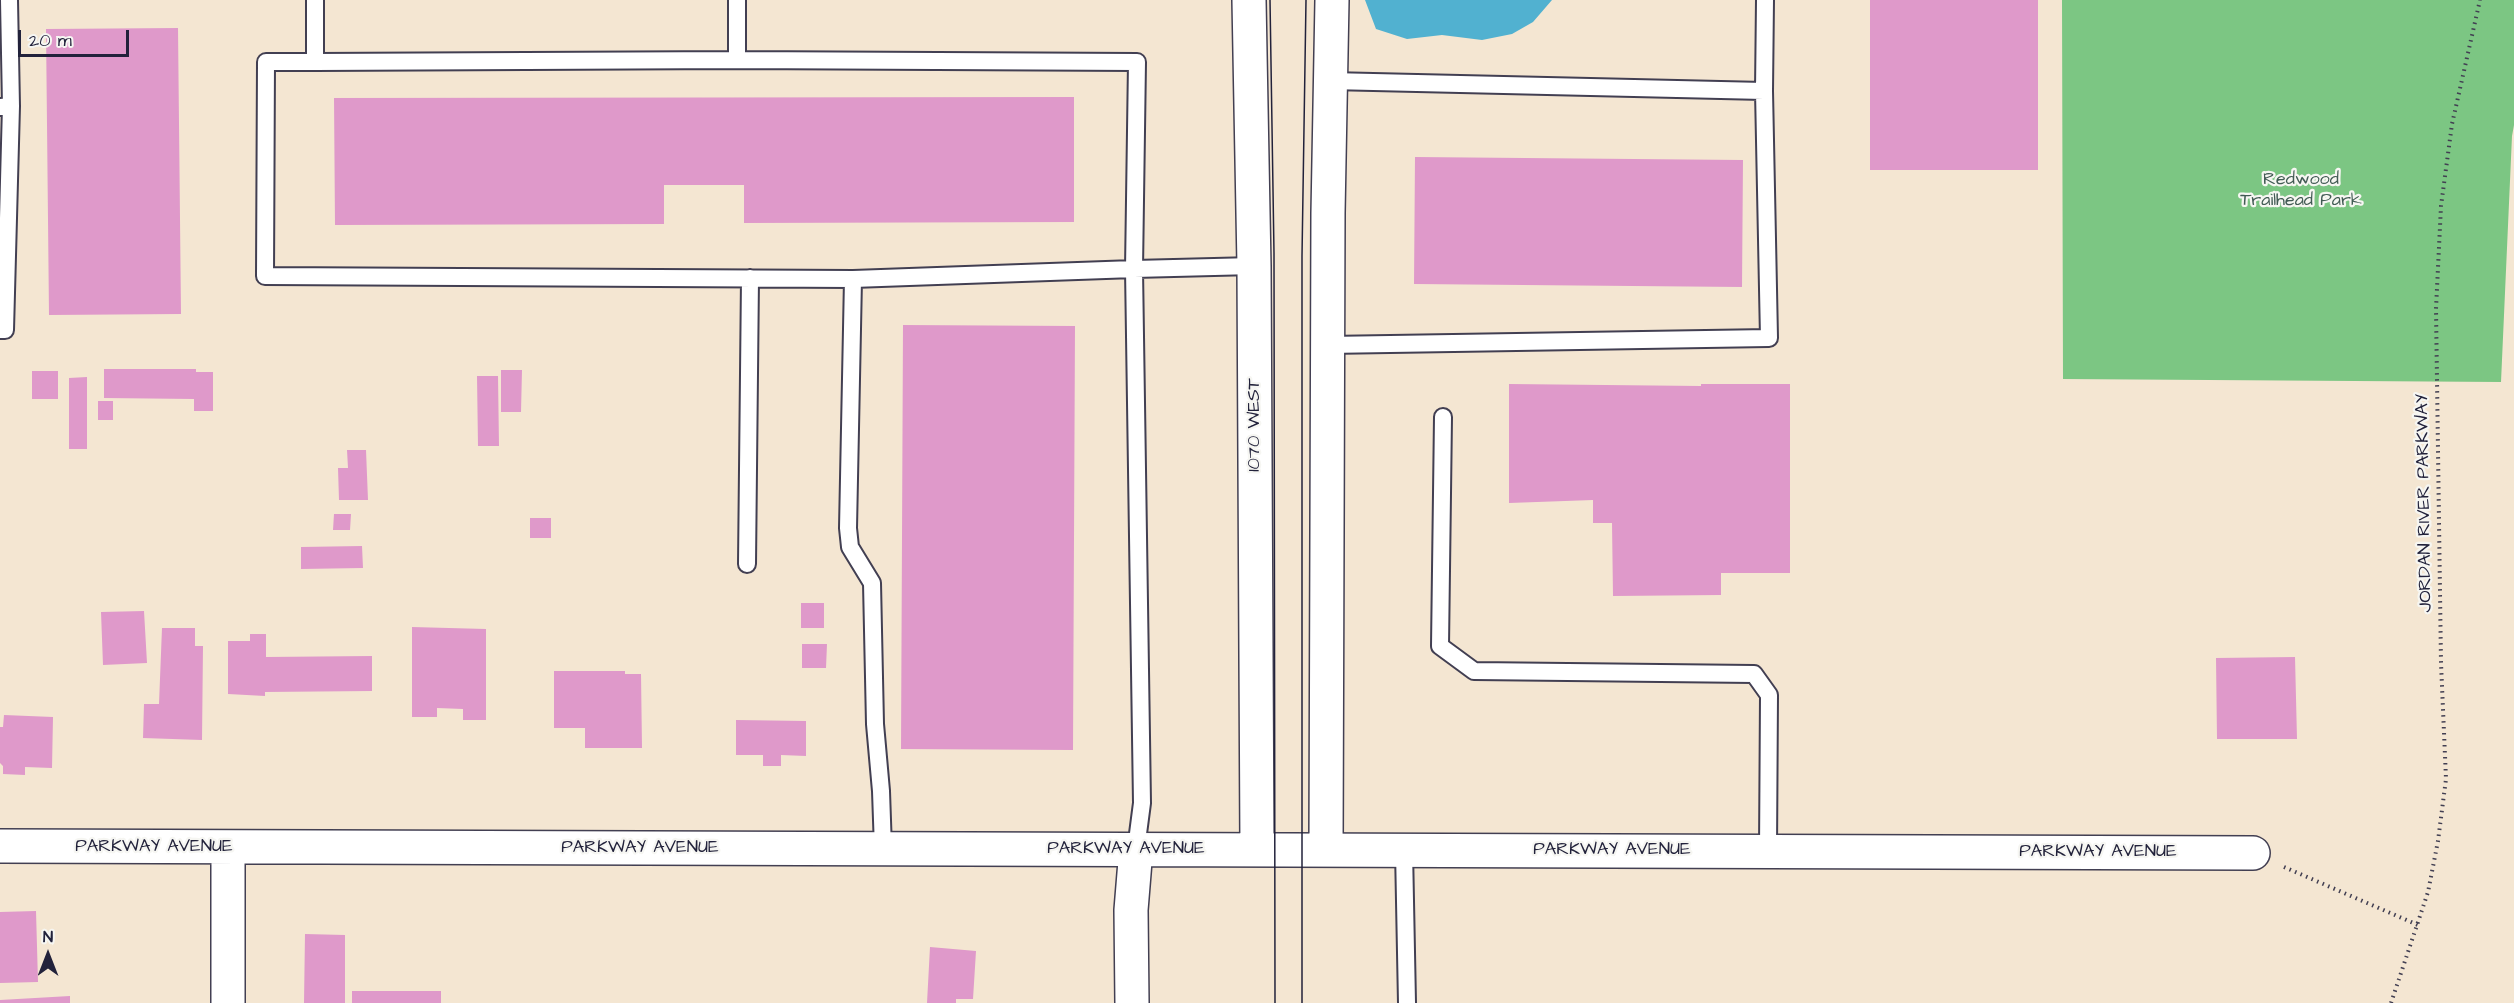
<!DOCTYPE html>
<html>
<head>
<meta charset="utf-8">
<style>
	body { margin:0 }
	#map { position:relative; width:2514px; height:1003px; overflow:hidden; background:#f4e6d2; font-family:"Architects Daughter",sans-serif }
	canvas { display:block }
	.north { position:absolute; left:18px; top:925px; width:60px; height:60px; -webkit-text-stroke:4px #f6f6f2; paint-order:stroke; rotate:0deg; font-size:16px; font-weight:700; line-height:24px; text-align:center; color:#22223b }
	.north::after { content:''; display:block; margin:auto; width:21px; height:27px; background:#22223b; clip-path:polygon(50% 0,100% 100%,50% 72%,0 100%) }
	.scale { position:absolute; left:18px; top:30px; width:111px; height:27px; box-sizing:border-box; border:3px solid #22223b; border-top:0; padding-left:8px; font-size:18px; line-height:21px; white-space:nowrap; color:#22223b; -webkit-text-stroke:4px #f6f6f2; paint-order:stroke }
</style>
</head>
<body>
<div id="map">
<canvas width="2514" height="1003"></canvas>
<div class="north">N</div>
<div class="scale">20 m</div>
</div>
<script>
const ctx = document.querySelector('canvas').getContext('2d');
ctx.lineJoin = 'round';
function fillPath(path, color) { ctx.fillStyle = color; ctx.fill(path, 'evenodd'); }
const toPath = rows => new Path2D(rows.map(r => 'M' + r).join(''));
function trace(path, color, width, dash) { ctx.strokeStyle = color; ctx.lineWidth = width; ctx.lineCap = dash ? 'butt' : 'round'; ctx.setLineDash(dash || []); ctx.stroke(path); }
function write(font, color, halo, rows, align = 'center') {
  ctx.font = font + ' "Architects Daughter",sans-serif'; ctx.lineWidth = 4.5; ctx.setLineDash([]); ctx.textBaseline = 'middle'; ctx.strokeStyle = halo; ctx.fillStyle = color; for (const [text, x, y, turn = 0] of rows) {
    ctx.save(); ctx.translate(x, y); ctx.rotate((+turn || 0) * Math.PI / 180); ctx.textAlign = isNaN(turn) ? turn : align; if (halo) ctx.strokeText(text, 0, 0); ctx.fillText(text, 0, 0); ctx.restore();
  }
}
fillPath(toPath([
	[2062,0,2514,0,2514,125,2512,136,2501,382,2063,379]
]), '#7cc683');
fillPath(toPath([
	[1365,0,1552,0,1533,22,1512,34,1482,40,1442,35,1407,39,1376,29]
]), '#51b1d0');
fillPath(toPath([
	[1870,0,2038,0,2038,170,1870,170],
	[178,28,181,314,49,315,46,29],
	[1074,97,1074,222,744,223,744,185,664,185,664,224,335,225,334,98],
	[1415,157,1743,160,1742,287,1414,284],
	[903,325,1075,326,1073,750,901,749],
	[104,369,196,369,196,372,213,372,213,411,194,411,194,399,104,398],
	[501,370,522,370,521,412,501,412],
	[32,371,58,371,58,399,32,399],
	[477,376,498,376,499,446,478,446],
	[87,377,87,449,69,449,69,378],
	[1509,384,1701,386,1701,384,1790,384,1790,573,1721,573,1721,595,1613,596,1612,523,1593,523,1593,500,1509,503],
	[98,401,113,401,113,420,98,420],
	[347,450,366,450,368,500,339,500,338,468,348,468],
	[334,514,351,514,350,530,333,530],
	[530,518,551,518,551,538,530,538],
	[362,546,363,568,301,569,301,547],
	[801,603,824,603,824,628,801,628],
	[144,611,147,663,103,665,101,612],
	[412,627,486,629,486,720,463,720,463,709,437,708,437,717,412,717],
	[162,628,195,628,195,646,203,646,202,740,143,738,144,704,159,704],
	[250,634,266,634,266,657,372,656,372,691,265,692,265,696,228,694,228,641,250,641],
	[802,644,827,644,826,668,802,668],
	[2295,657,2297,739,2217,739,2216,658],
	[554,671,625,671,625,674,641,674,642,748,585,748,585,728,554,728],
	[4,715,53,717,52,768,25,767,25,775,3,774,3,766,0,763,0,727,3,727],
	[736,720,806,721,806,756,781,755,781,766,763,766,763,755,736,755],
	[36,911,38,982,0,983,0,912],
	[305,934,345,935,345,1003,304,1003],
	[930,947,976,951,973,999,956,999,956,1003,927,1003],
	[352,991,441,991,441,1003,352,1003],
	[70,996,70,1003,0,1003,0,1000]
]), '#df99ca');
const service = toPath([
	[315,0,315,62,737,60],
	[737,0,737,60,1137,62,1134,269,1254,266],
	[315,62,266,62,265,276,853,279,1134,269,1142,803,1136,849],
	[1330,81,1764,91,1765,0],
	[1,107,11,106,9,0],
	[853,279,848,528,850,547,872,583,875,724,881,791,883,849],
	[0,330,5,330,11,106],
	[1327,345,1769,338,1764,91],
	[1443,417,1440,646,1474,671,1754,674,1769,695,1768,850],
	[747,564,750,278],
	[1404,850,1407,1003]
]);
const minor = toPath([
	[1249,0,1254,266,1257,849],
	[0,846,2253,853],
	[1326,849,1328,213,1332,0],
	[228,1003,228,847],
	[1132,1003,1131,910,1136,849]
]);
trace(service, '#423f52', 20);
trace(minor, '#423f52', 36);
trace(toPath([
	[2284,867,2418,925],
	[2391,1003,2428,892,2438,841,2446,779,2441,663,2436,309,2441,206,2452,124,2480,0]
]), '#423f52', 4, [1.5, 4.5]);
trace(service, '#fff', 16);
trace(minor, '#fff', 33);
trace(toPath([
	[1270,0,1274,253,1275,1003],
	[1302,1003,1302,256,1306,0]
]), '#22223b', 1.5);
write('18px', '#425b54', '#f6f6f2', [
	["Redwood",2301,180],
	["Trailhead Park",2301,201]
]);
write('18px', '#22223b', '#f6f6f2', [
	["1070 WEST",1255,425,-90],
	["JORDAN RIVER PARKWAY",2425,503,-91],
	["PARKWAY AVENUE",154,847],
	["PARKWAY AVENUE",640,848],
	["PARKWAY AVENUE",1126,849],
	["PARKWAY AVENUE",1612,850],
	["PARKWAY AVENUE",2098,852]
]);
</script>
</body>
</html>
